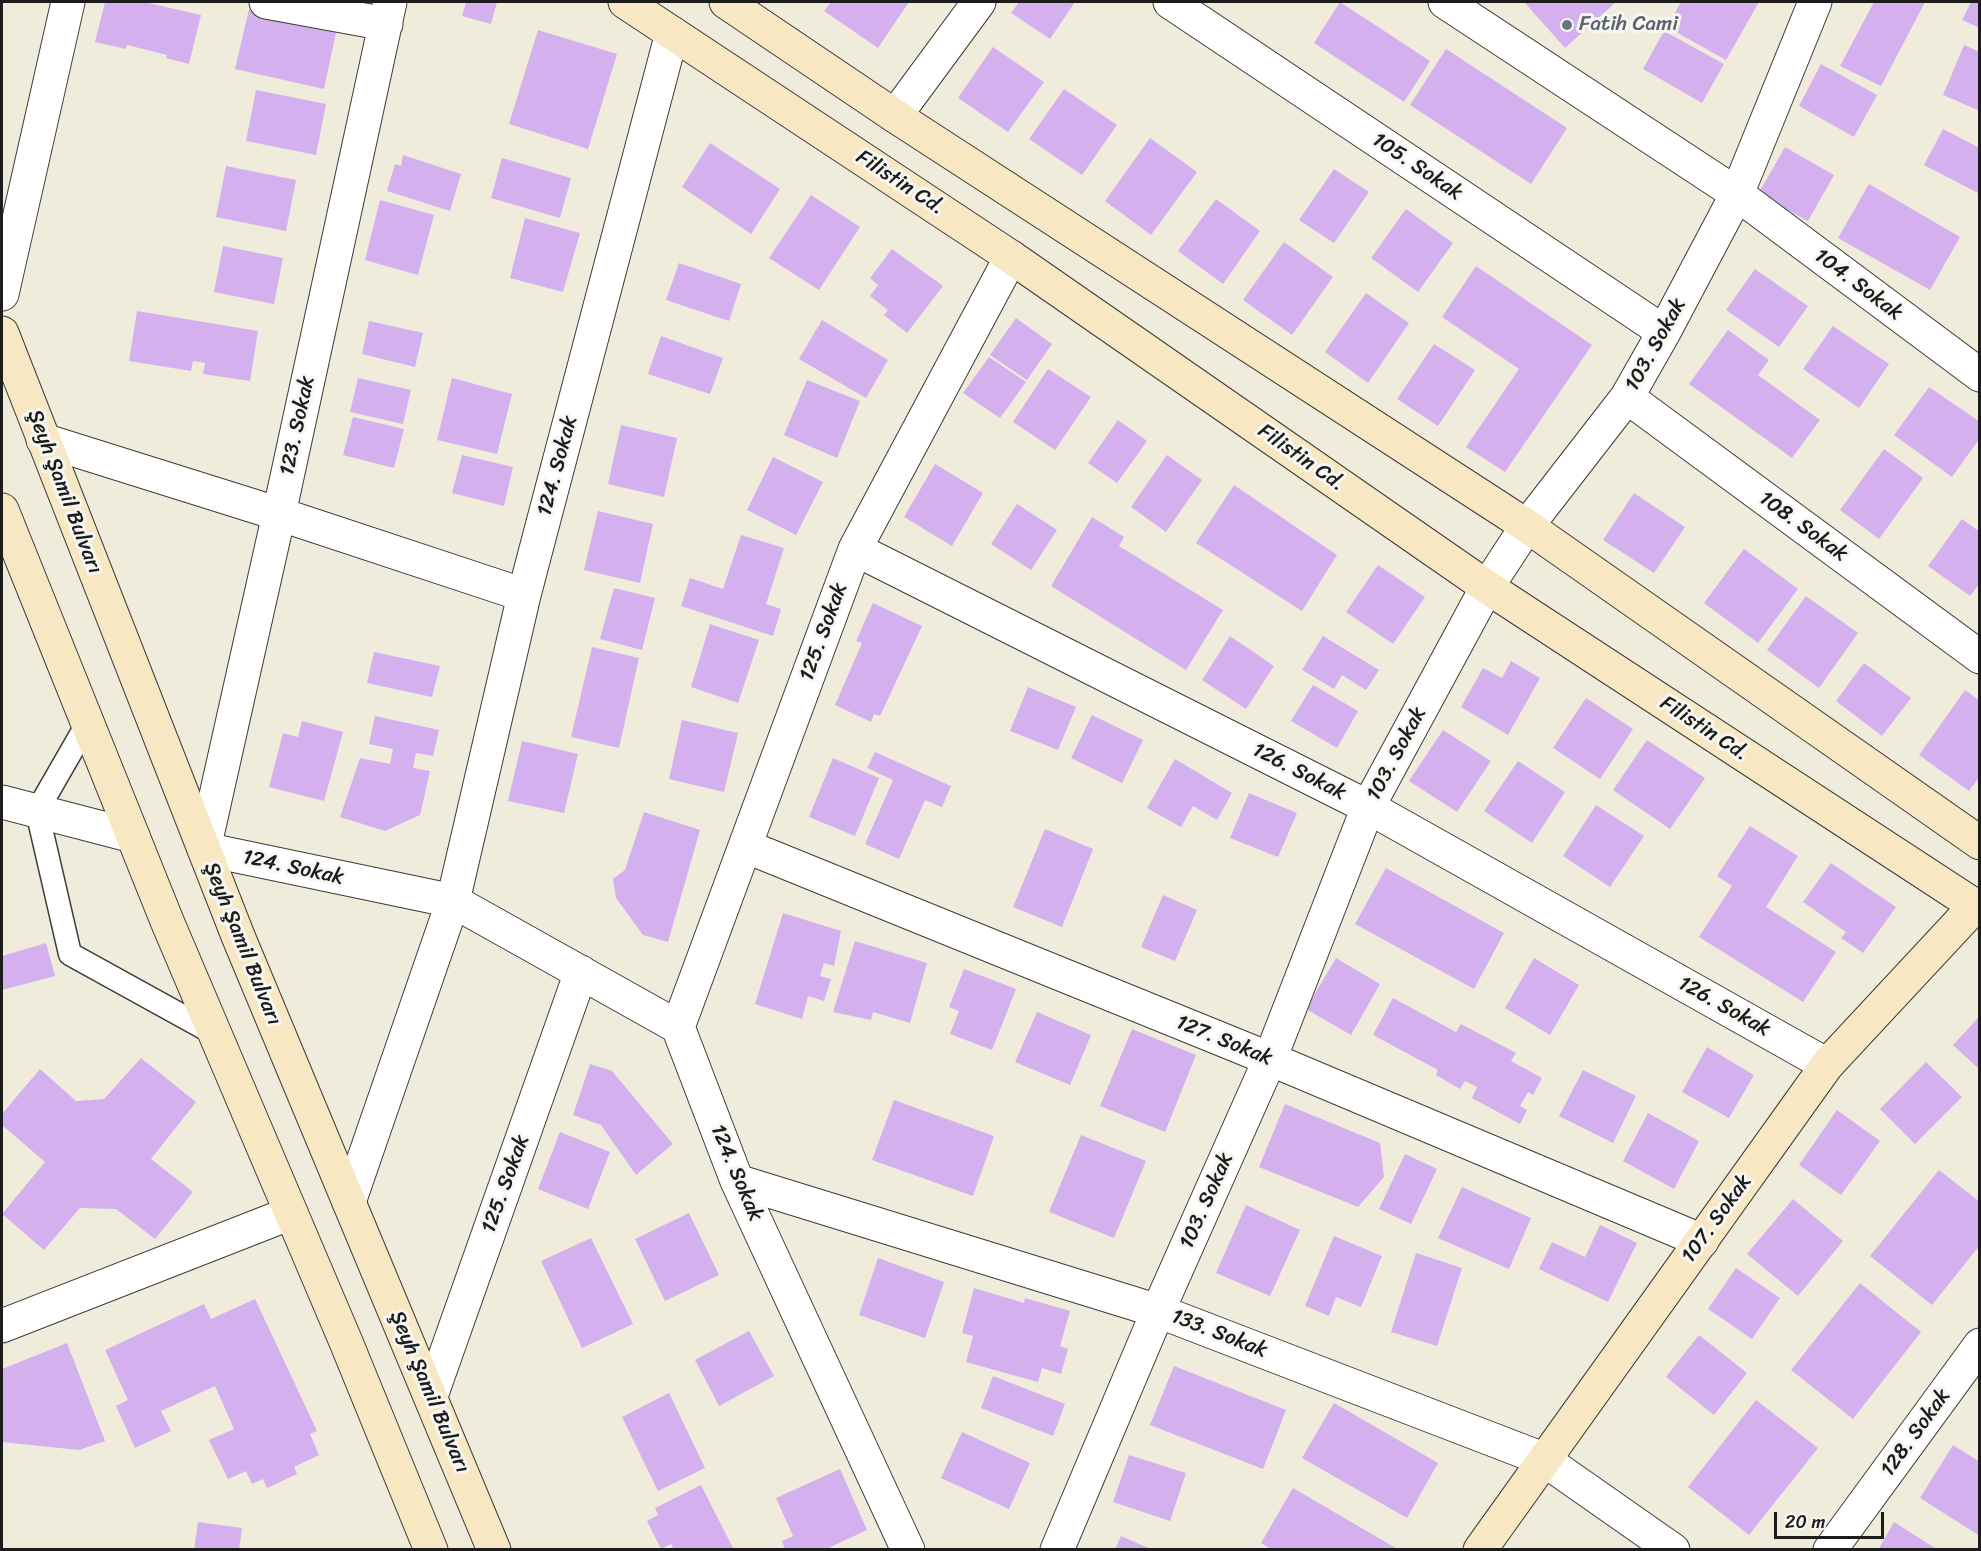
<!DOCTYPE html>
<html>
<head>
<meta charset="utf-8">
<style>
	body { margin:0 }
	#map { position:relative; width:1981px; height:1551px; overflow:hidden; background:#f0ecdb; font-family:Sriracha,sans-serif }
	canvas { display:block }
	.frame { position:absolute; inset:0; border:3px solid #1c1c1c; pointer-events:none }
	.scale { position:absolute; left:1774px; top:1512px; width:110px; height:27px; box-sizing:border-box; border:3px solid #1c1c1c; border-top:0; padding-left:8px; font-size:18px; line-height:21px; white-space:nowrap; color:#1c1c1c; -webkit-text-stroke:4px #f6f6f2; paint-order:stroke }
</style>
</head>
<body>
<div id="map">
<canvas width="1981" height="1551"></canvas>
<div class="frame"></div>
<div class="scale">20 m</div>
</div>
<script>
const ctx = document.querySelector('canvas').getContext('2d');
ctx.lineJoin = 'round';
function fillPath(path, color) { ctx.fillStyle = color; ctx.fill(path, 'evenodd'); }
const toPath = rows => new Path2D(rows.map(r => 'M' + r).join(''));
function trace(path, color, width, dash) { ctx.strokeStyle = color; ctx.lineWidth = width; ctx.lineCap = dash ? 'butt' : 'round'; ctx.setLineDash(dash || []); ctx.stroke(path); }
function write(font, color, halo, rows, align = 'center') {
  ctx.font = font + ' Sriracha,sans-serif'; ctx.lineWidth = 6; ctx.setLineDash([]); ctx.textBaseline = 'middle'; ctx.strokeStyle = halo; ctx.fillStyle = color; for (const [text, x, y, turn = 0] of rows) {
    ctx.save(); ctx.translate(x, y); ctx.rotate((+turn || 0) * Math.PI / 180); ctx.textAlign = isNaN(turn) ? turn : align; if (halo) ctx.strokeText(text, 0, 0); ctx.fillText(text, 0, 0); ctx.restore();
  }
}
fillPath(toPath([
	[105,2,144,2,201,15,189,64,166,58,167,55,127,45,126,49,95,42],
	[466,2,497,2,491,24,462,16],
	[831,2,909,2,878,48,824,11],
	[1019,2,1075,2,1050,39,1011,13],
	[1340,2,1430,61,1404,102,1314,43],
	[1524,2,1616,2,1565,48],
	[1681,2,1759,2,1726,60,1667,27],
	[1874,2,1925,2,1881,86,1840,66],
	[1971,2,1980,2,1980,28,1962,20],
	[249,9,337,28,324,89,235,69],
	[538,30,617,54,588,149,509,124],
	[1664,31,1724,64,1702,103,1643,69],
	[1964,45,1980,52,1980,111,1943,95],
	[993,47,1044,82,1008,132,958,98],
	[1446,49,1567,128,1531,184,1410,105],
	[1821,64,1877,95,1854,137,1799,106],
	[1064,89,1117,125,1082,175,1029,139],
	[256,90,326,104,316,155,246,141],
	[1943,129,1980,148,1980,194,1924,165],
	[1150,138,1197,172,1151,235,1105,201],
	[710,143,780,189,751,234,682,187],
	[1785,147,1834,175,1808,221,1758,194],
	[403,155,461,174,450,211,387,191,395,164,401,166],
	[502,158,571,178,560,218,491,198],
	[226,166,296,180,286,231,216,217],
	[1334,169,1369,192,1334,243,1299,220],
	[1869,184,1960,237,1930,290,1838,238],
	[811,195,860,227,819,290,769,258],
	[1216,199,1260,231,1223,284,1178,251],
	[380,200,434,215,418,275,365,260],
	[1406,209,1453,243,1418,292,1371,258],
	[525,218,580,233,563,292,510,278],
	[1284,242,1333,277,1292,335,1243,300],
	[223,246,283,258,274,304,214,292],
	[892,249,943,286,907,333,884,315,888,310,870,296,878,285,870,278],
	[679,263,741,284,729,321,666,300],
	[1476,266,1592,345,1505,472,1466,447,1519,369,1442,317],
	[1755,269,1808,306,1779,347,1726,310],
	[1366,293,1409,323,1368,383,1325,352],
	[137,311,258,331,250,381,203,374,205,363,193,361,191,371,129,361],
	[1016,318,1052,344,1027,380,990,355],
	[822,320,888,360,866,398,799,359],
	[369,321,423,333,415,367,362,354],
	[1833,326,1889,364,1859,408,1803,369],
	[1728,330,1769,360,1758,375,1820,420,1792,458,1689,384],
	[661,336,723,358,710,394,648,374],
	[1434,344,1475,370,1438,426,1397,399],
	[989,357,1026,382,1000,418,963,393],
	[1048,369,1091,397,1055,450,1013,422],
	[358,378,411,390,403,424,350,412],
	[452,378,512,394,497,454,437,440],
	[807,380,860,401,837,458,784,435],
	[1929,387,1980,422,1980,438,1952,477,1894,435],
	[353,417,404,429,394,468,343,455],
	[1118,420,1147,441,1117,483,1088,463],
	[621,425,677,438,664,497,608,484],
	[1884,449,1923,478,1879,539,1840,510],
	[462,455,513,467,504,506,452,493],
	[1167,455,1202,480,1166,532,1131,507],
	[773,457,823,482,796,535,747,510],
	[935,464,983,493,952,546,904,517],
	[1234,485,1337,555,1302,611,1196,543],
	[1634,493,1685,527,1654,573,1603,540],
	[1017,504,1057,530,1031,570,991,544],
	[598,511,653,524,640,583,584,570],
	[1092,517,1124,537,1119,546,1223,610,1186,670,1051,586],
	[1962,519,1980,532,1980,583,1970,596,1928,566],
	[741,535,784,548,766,604,781,609,773,636,681,606,690,578,723,589],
	[1744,549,1798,589,1758,643,1704,603],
	[1378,565,1425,597,1393,644,1346,612],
	[614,588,655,598,642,650,600,639],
	[1806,596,1858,633,1819,688,1767,650],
	[873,603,922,626,880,716,874,714,871,722,835,705,862,643,856,641],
	[710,624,759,640,738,703,691,687],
	[1230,636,1274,666,1246,709,1202,680],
	[1323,636,1379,670,1366,690,1342,675,1334,689,1302,670],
	[592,647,639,658,619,748,571,737],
	[374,652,440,666,432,697,367,683],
	[1511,661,1540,678,1508,735,1461,707,1483,668,1502,678],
	[1864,663,1911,698,1882,736,1836,701],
	[1313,685,1358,711,1337,748,1291,721],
	[1028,687,1076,707,1058,750,1010,731],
	[1965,690,1980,701,1980,776,1969,791,1919,755],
	[1586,698,1633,729,1600,779,1553,748],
	[1092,715,1143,740,1122,783,1071,758],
	[375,716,439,730,433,756,416,753,413,768,430,771,420,815,385,831,340,817,360,758,390,764,393,749,369,744],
	[682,720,738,733,724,792,669,779],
	[302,721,343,732,324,801,269,787,283,733,298,737],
	[1443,730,1491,761,1457,812,1409,781],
	[1647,740,1705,778,1670,829,1613,790],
	[522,741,578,754,564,813,508,801],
	[875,752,951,786,942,807,925,800,899,859,865,844,893,780,867,768],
	[833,758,879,778,855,836,809,817],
	[1175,759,1232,793,1217,820,1193,806,1181,827,1147,808],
	[1518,761,1565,792,1532,843,1484,811],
	[1249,793,1297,813,1278,857,1230,838],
	[1596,805,1644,836,1610,887,1563,856],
	[644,812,700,830,668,942,643,935,616,898,613,879,625,870],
	[1750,826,1798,856,1766,907,1836,952,1803,1002,1699,937,1732,886,1717,876],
	[1045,829,1093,849,1062,927,1013,907],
	[1831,863,1896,907,1863,953,1841,938,1846,932,1803,902],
	[1386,868,1504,933,1474,989,1355,924],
	[1163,895,1197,910,1175,961,1141,947],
	[783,913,841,931,834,966,824,963,820,976,831,979,824,1001,808,996,802,1019,755,1004],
	[855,941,927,963,910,1023,873,1012,871,1020,833,1012],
	[46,943,55,976,2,990,2,956],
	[1336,958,1380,984,1351,1035,1306,1009],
	[1534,958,1579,985,1550,1035,1505,1008],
	[964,969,1016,989,992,1050,950,1034,959,1011,949,1007],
	[1393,998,1456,1032,1461,1024,1516,1053,1511,1061,1542,1078,1533,1095,1528,1092,1520,1106,1527,1110,1520,1124,1472,1098,1477,1087,1465,1081,1460,1089,1436,1075,1438,1070,1373,1035],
	[1037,1012,1091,1035,1070,1085,1015,1062],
	[1980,1016,1980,1070,1953,1045],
	[1132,1029,1196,1055,1165,1132,1100,1106],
	[1707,1047,1754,1075,1729,1118,1682,1092],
	[141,1058,196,1102,151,1159,193,1192,155,1239,116,1209,80,1208,44,1250,2,1214,45,1162,2,1125,2,1114,40,1069,76,1101,104,1099],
	[1926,1062,1962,1097,1915,1144,1880,1109],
	[590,1064,612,1071,673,1144,636,1175,601,1125,573,1115],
	[1583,1070,1636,1096,1613,1143,1559,1116],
	[894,1100,994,1136,973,1196,872,1160],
	[1285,1104,1380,1143,1384,1177,1358,1207,1259,1167],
	[1837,1110,1880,1141,1841,1195,1799,1165],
	[1648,1113,1699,1141,1674,1189,1623,1161],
	[560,1132,610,1152,588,1209,538,1189],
	[1081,1135,1146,1161,1114,1238,1049,1212],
	[1405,1154,1437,1169,1411,1224,1379,1209],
	[1939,1170,1980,1202,1980,1245,1932,1305,1870,1256],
	[1462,1187,1531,1218,1509,1269,1438,1238],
	[1793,1199,1843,1241,1798,1296,1747,1254],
	[1246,1205,1300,1230,1270,1296,1216,1273],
	[689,1213,719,1275,665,1301,635,1239],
	[1600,1225,1637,1243,1608,1302,1539,1269,1552,1242,1585,1257],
	[1334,1236,1382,1256,1361,1307,1336,1297,1329,1316,1305,1306],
	[591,1238,633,1324,582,1348,541,1261],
	[1416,1253,1462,1268,1437,1346,1391,1332],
	[878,1258,944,1282,925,1338,859,1315],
	[1736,1268,1780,1298,1752,1339,1708,1309],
	[1860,1283,1921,1332,1853,1419,1791,1370],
	[974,1288,1024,1303,1025,1298,1070,1311,1060,1346,1068,1349,1061,1374,1042,1368,1038,1382,966,1362,973,1336,962,1333],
	[255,1299,317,1431,310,1434,319,1455,294,1467,297,1474,267,1488,263,1479,252,1484,246,1471,228,1479,209,1440,234,1429,215,1386,161,1411,171,1431,135,1448,116,1406,128,1400,105,1350,204,1304,211,1319],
	[749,1331,774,1376,719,1406,695,1360],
	[1699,1335,1747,1373,1714,1415,1666,1377],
	[67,1343,105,1441,79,1450,2,1442,2,1369],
	[1174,1366,1286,1410,1263,1469,1150,1425],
	[993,1376,1065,1404,1053,1436,981,1408],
	[669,1393,705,1468,658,1491,622,1417],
	[1756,1400,1818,1448,1749,1535,1688,1487],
	[1334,1403,1438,1463,1407,1518,1302,1458],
	[962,1432,1030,1463,1009,1509,941,1478],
	[1953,1445,1980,1462,1980,1536,1920,1498],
	[1129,1455,1186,1473,1170,1521,1113,1502],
	[840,1469,867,1530,824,1550,785,1550,782,1541,793,1536,776,1498],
	[701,1485,734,1550,674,1550,671,1544,661,1549,647,1521,658,1515,655,1508],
	[1293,1488,1399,1550,1272,1550,1261,1543],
	[198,1522,242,1528,239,1550,194,1550],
	[1894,1522,1938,1550,1878,1550],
	[1121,1536,1153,1550,1115,1550]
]), '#d4b0ef');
const lane = toPath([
	[87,724,37,811,70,954,215,1034]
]);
const street = toPath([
	[266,2,386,24],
	[390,2,279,514,204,849,453,901,678,1027,737,1181,908,1550],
	[1170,2,1664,332],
	[1445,2,1737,194,1980,375],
	[895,116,979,2],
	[2,294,68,2],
	[1627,397,1980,657],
	[43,440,279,514,524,595],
	[855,549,1368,807,1827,1065],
	[2,802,133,836],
	[745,846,1270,1059,1702,1241],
	[678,1027,855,549,1011,257],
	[737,1181,1158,1311,1543,1459,1673,1550],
	[349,1202,453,901,524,595,672,33],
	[2,1326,291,1213],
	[431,1396,581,972],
	[1057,1550,1158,1311,1270,1059,1368,807,1487,587,1527,526,1627,397,1664,332,1737,194,1815,2],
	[1830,1550,1980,1345]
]);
const secondary = toPath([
	[625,2,1011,257,1487,587,1980,909],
	[726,2,895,116,1527,526,1980,843],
	[2,333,238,936,494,1550],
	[2,510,167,921,346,1342,431,1550],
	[1480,1550,1827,1065,1975,906,1980,904]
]);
trace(lane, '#3c3b39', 25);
trace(street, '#3c3b39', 35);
trace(secondary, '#3c3b39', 35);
trace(lane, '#fff', 22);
trace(street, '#fff', 33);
trace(secondary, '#f7e8c3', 33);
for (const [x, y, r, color] of [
	[1567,25,6,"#6b7280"]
]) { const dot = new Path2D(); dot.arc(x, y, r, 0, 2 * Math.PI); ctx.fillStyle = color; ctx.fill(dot); trace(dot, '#f6f6f2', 2); }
write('21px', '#5b616d', '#f6f6f2', [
	["Fatih Cami",1579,25]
], 'left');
write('21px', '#1c1c1c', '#f6f6f2', [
	["105. Sokak",1417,167,34],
	["Filistin Cd.",900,183,33],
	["104. Sokak",1858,285,37],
	["103. Sokak",1656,345,-61],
	["123. Sokak",298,426,-78],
	["Filistin Cd.",1301,458,35],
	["124. Sokak",558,466,-75],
	["Şeyh Şamil Bulvarı",64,492,69],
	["108. Sokak",1803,527,36],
	["125. Sokak",824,632,-70],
	["Filistin Cd.",1704,729,33],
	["103. Sokak",1397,754,-62],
	["126. Sokak",1299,772,27],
	["124. Sokak",293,868,12],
	["Şeyh Şamil Bulvarı",242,944,68],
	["126. Sokak",1724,1007,29],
	["127. Sokak",1224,1041,22],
	["124. Sokak",736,1173,67],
	["125. Sokak",506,1184,-70],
	["103. Sokak",1207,1201,-66],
	["107. Sokak",1717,1219,-54],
	["133. Sokak",1219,1334,21],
	["Şeyh Şamil Bulvarı",429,1392,67],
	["128. Sokak",1916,1433,-54]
]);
</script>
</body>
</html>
